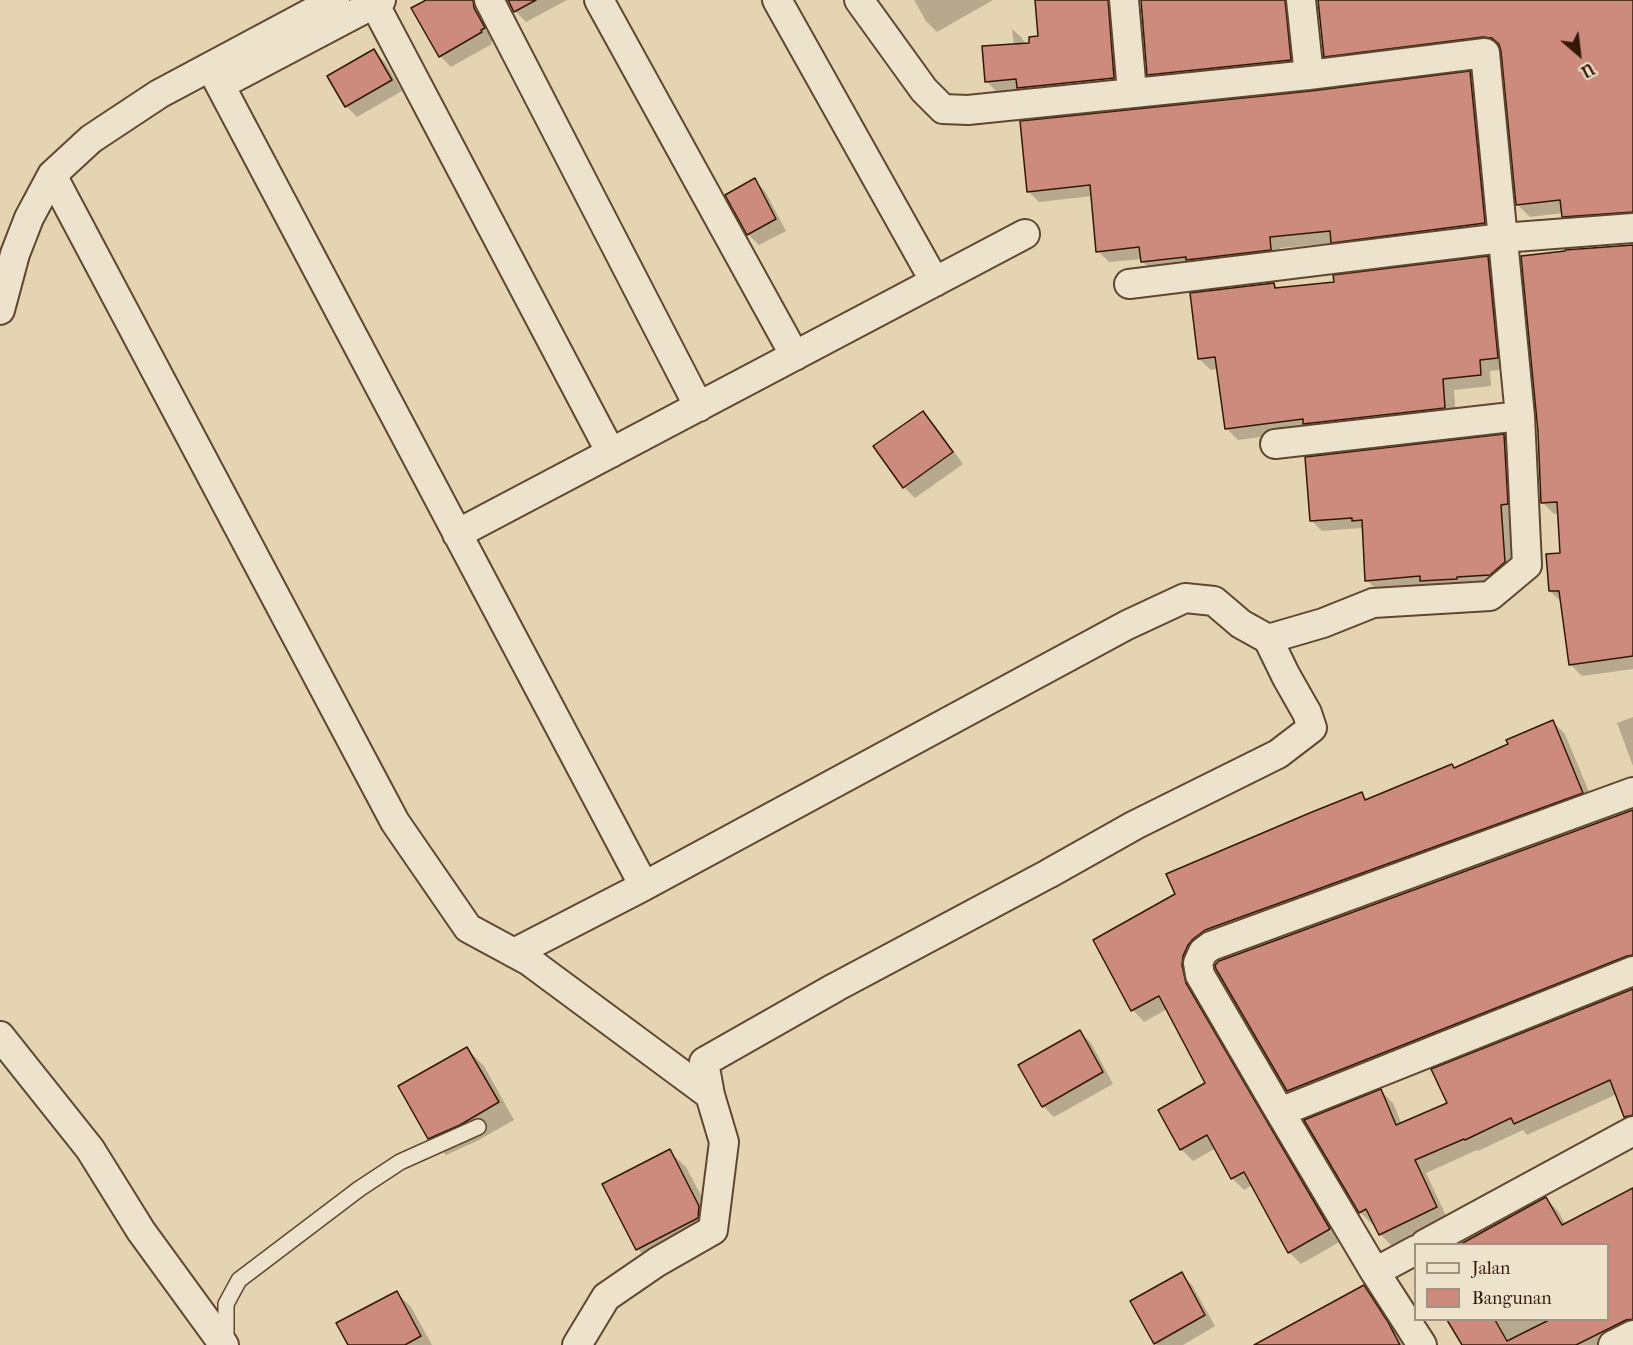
<!DOCTYPE html>
<html>
<head>
<meta charset="utf-8">
<style>
	body { margin:0 }
	#map { position:relative; width:1633px; height:1345px; overflow:hidden; background:#e4d4b2; font-family:"IM FELL French Canon",serif }
	canvas { display:block }
	.legend { position:absolute; left:1414px; top:1243px; width:195px; height:78px; box-sizing:border-box; background:#ede3cd; border:2px solid #a3927d; margin:0; padding:8px 10px; list-style:none; font-size:18px; color:#341805 }
	.legend li { display:flex; align-items:center; gap:12px; height:30px }
	.legend b { width:30px; border:2px solid #a3927d }
	.north { position:absolute; left:1549px; top:24px; width:60px; height:60px; -webkit-text-stroke:4px #ede3cd; paint-order:stroke; rotate:152deg; font-size:16px; font-weight:700; line-height:24px; text-align:center; color:#341805 }
	.north::after { content:''; display:block; margin:auto; width:21px; height:27px; background:#341805; clip-path:polygon(50% 0,100% 100%,50% 72%,0 100%) }
</style>
</head>
<body>
<div id="map">
<canvas width="1633" height="1345"></canvas>
<ul class="legend">
<li><b style="height:8px;background:#ede3cd"></b>Jalan</li>
<li><b style="height:16px;background:#cc8b7d"></b>Bangunan</li>
</ul>
<div class="north">U</div>
</div>
<script>
const ctx = document.querySelector('canvas').getContext('2d');
ctx.lineJoin = 'round';
function fillPath(path, color) { ctx.fillStyle = color; ctx.fill(path, 'evenodd'); }
const toPath = rows => new Path2D(rows.map(r => 'M' + r).join(''));
function trace(path, color, width, dash) { ctx.strokeStyle = color; ctx.lineWidth = width; ctx.lineCap = dash ? 'butt' : 'round'; ctx.setLineDash(dash || []); ctx.stroke(path); }
fillPath(toPath([
	[429,0,489,0,495,39,491,42,492,44,451,67,440,56],
	[509,0,567,0,526,22,515,11],
	[914,0,993,0,937,32,926,21],
	[1037,0,1125,0,1126,90,998,93,986,81,1014,45,1012,29,1022,38,1043,76],
	[1142,0,1302,0,1302,72,1161,86,1149,74],
	[1319,0,1633,0,1633,224,1576,228,1564,216,1563,213,1530,217,1518,205,1502,49,1496,48,1337,68,1325,56],
	[374,51,385,62,402,91,357,117,346,106],
	[1470,73,1481,84,1495,234,1343,253,1333,243,1280,248,1281,261,1153,272,1142,261,1142,259,1109,262,1098,251,1092,196,1039,202,1028,191,1311,93],
	[754,180,765,191,786,231,759,245,748,234],
	[1633,246,1633,669,1582,676,1570,664,1562,603,1550,591,1562,554,1559,514,1554,514,1542,502],
	[1487,258,1499,269,1508,369,1490,371,1491,386,1454,390,1456,419,1311,430,1238,440,1227,429,1218,369,1211,370,1199,359,1274,284,1278,289,1335,283],
	[923,413,934,424,963,464,915,498,904,487],
	[1504,436,1515,447,1515,573,1501,585,1378,591,1367,580,1364,530,1362,528,1322,531,1311,520],
	[1633,717,1633,766,1617,723],
	[1553,722,1565,734,1594,804,1199,957,1341,1241,1301,1264,1289,1252,1253,1185,1244,1190,1232,1178,1216,1148,1193,1161,1181,1149,1207,1084,1167,1009,1144,1022,1133,1010,1095,941,1361,794,1368,801,1455,769,1510,745],
	[1633,811,1633,970,1300,1103,1288,1090],
	[1633,990,1633,1124,1625,1116,1617,1094,1527,1135,1523,1130,1478,1151,1477,1150,1426,1173,1448,1220,1392,1246,1380,1234,1375,1223,1372,1224,1360,1212,1306,1121,1381,1091,1393,1103,1402,1125,1449,1104],
	[1080,1032,1091,1043,1113,1084,1054,1117,1043,1106],
	[467,1049,484,1066,514,1120,477,1141,446,1155,429,1138],
	[669,1151,686,1167,716,1224,654,1266,638,1249],
	[1633,1189,1633,1334,1614,1345,1463,1345,1449,1320,1608,1320,1608,1244,1478,1244,1546,1199,1558,1211,1566,1225],
	[1181,1274,1192,1285,1215,1326,1183,1345,1157,1345,1155,1343],
	[1363,1287,1375,1299,1404,1345,1294,1345],
	[397,1293,411,1307,432,1345,350,1345]
]), '#0003');
const building = toPath([
	[426,0,473,0,474,8,485,28,481,30,482,32,439,57,411,8,426,0],
	[508,0,536,0,514,12,508,0],
	[1035,0,1108,0,1114,78,1017,88,1016,79,985,82,982,46,1029,43,1029,37,1038,36,1035,0],
	[1141,0,1285,0,1291,60,1147,75,1141,0],
	[1318,0,1633,0,1633,212,1562,217,1560,200,1516,205,1501,51,1499,44,1492,38,1483,37,1324,57,1318,0],
	[374,49,392,80,345,107,327,76,374,49],
	[1470,71,1485,223,1331,243,1330,231,1270,237,1271,250,1186,260,1186,257,1141,262,1139,247,1096,252,1090,185,1027,192,1020,121,1311,91,1470,71],
	[755,178,776,219,747,235,725,195,755,178],
	[1633,245,1633,656,1569,665,1559,591,1549,591,1546,554,1560,553,1557,502,1541,503,1538,432,1521,256,1565,251,1565,250,1633,245],
	[1488,256,1498,358,1480,360,1481,375,1443,379,1445,408,1303,424,1303,419,1225,429,1215,357,1198,359,1190,293,1274,283,1275,288,1334,282,1333,275,1488,256],
	[923,411,953,452,903,488,873,446,923,411],
	[1504,434,1508,504,1501,505,1505,562,1490,575,1457,577,1457,579,1420,581,1420,576,1365,581,1362,520,1352,521,1352,518,1310,521,1305,457,1504,434],
	[1553,720,1583,793,1205,930,1193,939,1188,945,1183,956,1182,965,1186,983,1330,1229,1288,1253,1244,1172,1231,1179,1207,1135,1180,1150,1158,1110,1205,1083,1159,996,1131,1011,1093,940,1175,894,1166,874,1312,812,1362,792,1365,800,1452,764,1454,768,1508,744,1506,740,1553,720],
	[1633,810,1633,955,1627,956,1287,1091,1216,969,1215,965,1219,961,1633,810],
	[1633,989,1633,1115,1624,1117,1610,1080,1514,1124,1511,1118,1465,1140,1464,1139,1415,1160,1437,1207,1379,1235,1366,1209,1359,1213,1304,1120,1381,1089,1396,1125,1447,1103,1431,1069,1633,989],
	[1080,1030,1103,1072,1042,1107,1018,1065,1080,1030],
	[467,1047,499,1102,460,1125,428,1139,398,1086,467,1047],
	[670,1149,699,1206,698,1218,636,1250,602,1184,670,1149],
	[1633,1188,1633,1319,1626,1320,1576,1345,1462,1345,1447,1320,1495,1320,1507,1341,1549,1320,1608,1320,1608,1245,1459,1245,1546,1197,1562,1225,1633,1188],
	[1182,1272,1205,1315,1154,1344,1130,1301,1182,1272],
	[1364,1285,1388,1322,1400,1345,1254,1345,1364,1285],
	[397,1291,421,1336,405,1345,348,1345,336,1323,397,1291]
]);
fillPath(building, '#cc8b7d');
trace(building, '#341805', 1.5);
const lane = toPath([
	[226,1343,226,1304,239,1280,359,1189,400,1162,478,1127]
]);
const street = toPath([
	[489,0,699,407],
	[599,0,795,356],
	[777,0,935,282],
	[859,0,924,90,943,109,968,110,1309,75,1485,53,1520,416,1527,565,1490,596,1373,603,1323,623,1268,639],
	[1124,0,1132,92],
	[1301,0,1309,75],
	[374,3,611,453],
	[211,68,220,85,381,0],
	[220,85,644,886,514,953],
	[52,175,395,822,468,928,529,961,710,1095,724,1142,713,1230,657,1262,606,1297,577,1345],
	[1129,284,1502,238,1633,228],
	[0,310,15,254,29,218,52,175,91,139,159,94,335,0],
	[1275,444,1520,416],
	[457,534,1025,234],
	[644,886,1127,625,1185,598,1214,601,1241,624,1268,639,1286,676,1307,713,1312,728,1278,754,1135,825,1048,874,836,987,704,1062,710,1095],
	[0,1036,90,1149,141,1231,224,1345],
	[1280,1112,1633,971],
	[1425,1244,1633,1131],
	[1375,1272,1416,1250],
	[1422,1345,1375,1272,1280,1112,1200,975,1198,963,1203,952,1211,946,1633,792],
	[1613,1345,1633,1335]
]);
trace(lane, '#604730', 18);
trace(street, '#604730', 32);
trace(lane, '#ede3cd', 15);
trace(street, '#ede3cd', 28);
</script>
</body>
</html>
